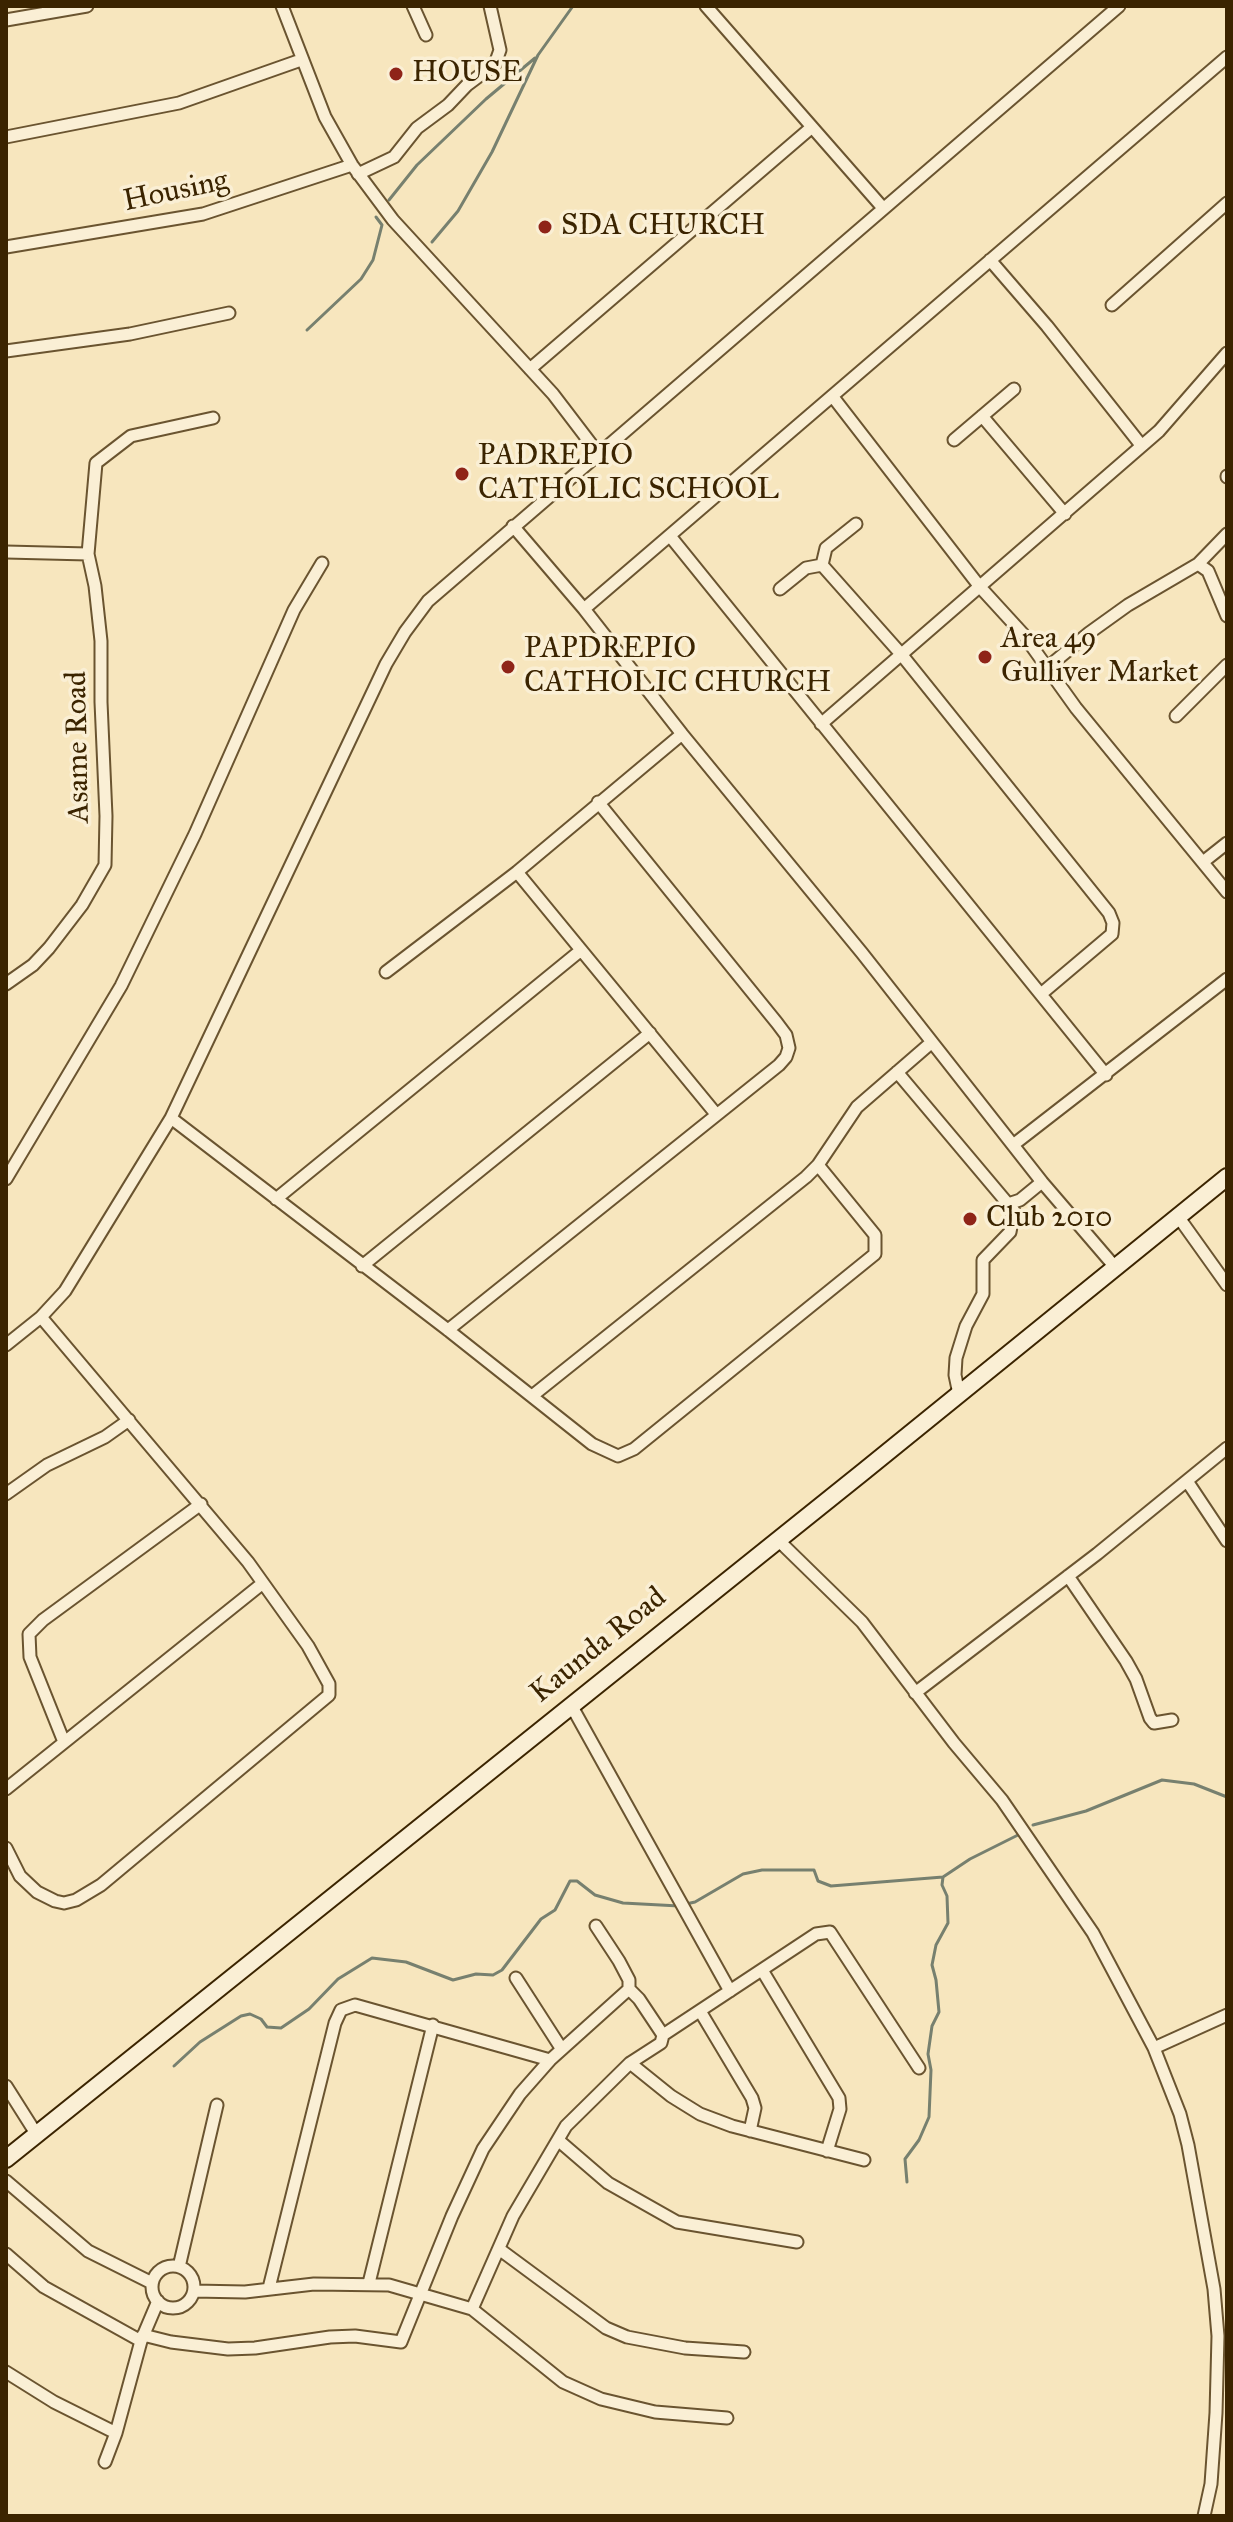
<!DOCTYPE html>
<html>
<head>
<meta charset="utf-8">
<style>
	body { margin:0 }
	#map { position:relative; width:1233px; height:2522px; overflow:hidden; background:#f7e6be; font-family:"IM FELL Great Primer",serif }
	canvas { display:block }
	.frame { position:absolute; inset:0; border:8px solid #3b2400; pointer-events:none }
</style>
</head>
<body>
<div id="map">
<canvas width="1233" height="2522"></canvas>
<div class="frame"></div>
</div>
<script>
const ctx = document.querySelector('canvas').getContext('2d');
ctx.lineJoin = 'round';
const toPath = rows => new Path2D(rows.map(r => 'M' + r).join(''));
function trace(path, color, width, dash) { ctx.strokeStyle = color; ctx.lineWidth = width; ctx.lineCap = dash ? 'butt' : 'round'; ctx.setLineDash(dash || []); ctx.stroke(path); }
function write(font, color, halo, rows, align = 'center') {
  ctx.font = font + ' "IM FELL Great Primer",serif'; ctx.lineWidth = 7; ctx.setLineDash([]); ctx.textBaseline = 'middle'; ctx.strokeStyle = halo; ctx.fillStyle = color; for (const [text, x, y, turn = 0] of rows) {
    ctx.save(); ctx.translate(x, y); ctx.rotate((+turn || 0) * Math.PI / 180); ctx.textAlign = isNaN(turn) ? turn : align; if (halo) ctx.strokeText(text, 0, 0); ctx.fillText(text, 0, 0); ctx.restore();
  }
}
trace(toPath([
	[389,200,417,165,486,99,535,58],
	[432,242,458,211,492,152,538,55,573,6],
	[307,330,361,279,373,260,382,225,376,217],
	[1033,1825,1086,1811,1162,1780,1194,1784,1227,1797],
	[686,1904,695,1902,743,1874,762,1870,814,1870,818,1881,831,1886,943,1877,970,1859,1018,1835],
	[174,2066,200,2042,241,2016,250,2014,261,2019,267,2027,281,2028,309,2009,338,1979,372,1958,406,1962,453,1980,476,1974,493,1975,502,1970,541,1919,555,1910,570,1881,577,1881,595,1895,623,1903,679,1906],
	[907,2182,905,2159,919,2140,929,2117,931,2070,928,2054,932,2026,939,2012,936,1980,932,1965,936,1945,948,1923,947,1896,942,1885,943,1877]
]), '#77806f', 3);
const street = toPath([
	[282,6,325,117,352,165,393,220,553,394,598,453],
	[413,6,426,35],
	[706,6,883,208],
	[6,20,87,6],
	[6,137,179,103,301,60],
	[358,174,394,157,417,128,448,105,467,85,495,64,500,50,490,6],
	[6,247,203,214,352,165],
	[990,260,1047,326,1141,445],
	[1112,305,1227,203],
	[6,351,130,334,229,313],
	[530,369,812,127],
	[833,397,980,587,1023,634,1076,708,1227,892],
	[982,416,1065,514],
	[954,440,1014,389],
	[1227,476,1227,477],
	[513,526,584,609,682,734,862,953,1042,1182,1115,1267],
	[670,536,1106,1075],
	[6,552,88,554,95,586,101,641,101,702,106,816,105,865,82,905,49,948,33,965,6,984],
	[88,554,96,463,131,436,213,418],
	[1198,564,1208,571,1227,616],
	[822,565,826,548,856,524],
	[780,589,806,568,822,565,901,654,1109,913,1113,923,1112,934,1041,994],
	[584,609,1227,57],
	[1048,667,1089,633,1128,605,1198,564,1227,534],
	[1176,716,1227,665],
	[821,724,1159,431,1227,353],
	[1203,862,1227,843],
	[517,872,716,1114],
	[386,972,517,872,682,734],
	[897,1072,1014,1211,1010,1232,983,1260,983,1294,966,1326,956,1358,955,1375,959,1394],
	[171,1118,448,1330,592,1444,618,1456,634,1449,875,1254,875,1235,818,1165],
	[1013,1145,1227,979],
	[6,1179,121,986,195,834,294,610,322,563],
	[276,1199,580,951],
	[1008,1204,1020,1200,1042,1182],
	[1177,1215,1227,1285],
	[362,1266,650,1033],
	[448,1330,779,1065,786,1057,789,1048,786,1035,777,1023,598,802],
	[6,1345,41,1317,65,1291,171,1118,386,664,405,632,428,601,1119,6],
	[532,1396,806,1177,818,1165,857,1107,932,1042],
	[1187,1481,1227,1541],
	[6,1494,47,1465,105,1437,129,1420],
	[777,1539,862,1622,954,1743,1002,1800,1093,1933,1154,2048,1180,2114,1188,2145,1214,2289,1218,2336,1216,2413,1211,2484,1204,2516],
	[1068,1576,1126,1661,1136,1679,1150,1718,1154,1723,1172,1720],
	[915,1693,1097,1554,1227,1448],
	[571,1705,730,1991],
	[64,1742,30,1657,29,1634,43,1620,201,1504],
	[6,1789,263,1583],
	[6,1848,20,1876,37,1892,55,1901,64,1903,76,1900,101,1885,329,1695,329,1684,308,1646,248,1562,41,1317],
	[762,1970,839,2098,840,2109,827,2151],
	[516,1978,561,2048],
	[700,2011,752,2098,755,2108,750,2131],
	[663,2035,816,1934,830,1932,919,2068],
	[1154,2048,1227,2015],
	[630,2063,671,2096,700,2114,732,2126,864,2160],
	[6,2086,37,2135],
	[558,2140,608,2183,677,2222,797,2242],
	[6,2181,88,2251,152,2283],
	[499,2249,606,2328,627,2337,685,2348,744,2352],
	[6,2254,44,2287,141,2341],
	'152 2287a21 21 0 1 1 42 0a21 21 0 1 1-42 0Z',
	[179,2267,217,2105],
	[369,2283,433,2025],
	[269,2288,335,2023,341,2010,355,2005,550,2060],
	[194,2291,245,2292,314,2284,389,2285,472,2309,563,2382,601,2399,655,2412,727,2418],
	[472,2309,513,2216,566,2126,630,2063,661,2043,663,2035,639,1999,629,1989],
	[143,2335,171,2342,228,2349,255,2348,330,2337,355,2336,401,2342,452,2216,483,2149,520,2094,550,2060,629,1989,629,1980,619,1961,596,1926],
	[6,2372,54,2402,116,2433],
	[105,2462,116,2433,141,2341,158,2301]
]);
const secondary = toPath([
	[6,2159,863,1472,1227,1177]
]);
trace(street, '#6a5430', 15);
trace(secondary, '#3b2400', 20);
trace(street, '#faefd5', 11);
trace(secondary, '#faefd5', 16);
for (const [x, y, r, color] of [
	[396,74,8,"#8f2418"],
	[545,227,8,"#8f2418"],
	[462,474,8,"#8f2418"],
	[985,657,8,"#8f2418"],
	[508,667,8,"#8f2418"],
	[970,1219,8,"#8f2418"]
]) { const dot = new Path2D(); dot.arc(x, y, r, 0, 2 * Math.PI); ctx.fillStyle = color; ctx.fill(dot); trace(dot, '#faefd5', 3); }
write('30px', '#3b2400', '#faefd5', [
	["HOUSE",412,74],
	["SDA CHURCH",561,227],
	["PADREPIO",478,457],
	["CATHOLIC SCHOOL",478,491],
	["Area 49",1001,640],
	["Gulliver Market",1001,674],
	["PAPDREPIO",524,650],
	["CATHOLIC CHURCH",524,684],
	["Club 2010",986,1219]
], 'left');
write('30px', '#3b2400', '#faefd5', [
	["Housing",176,192,-12],
	["Asame Road",79,747,-91],
	["Kaunda Road",599,1646,-39]
]);
</script>
</body>
</html>
